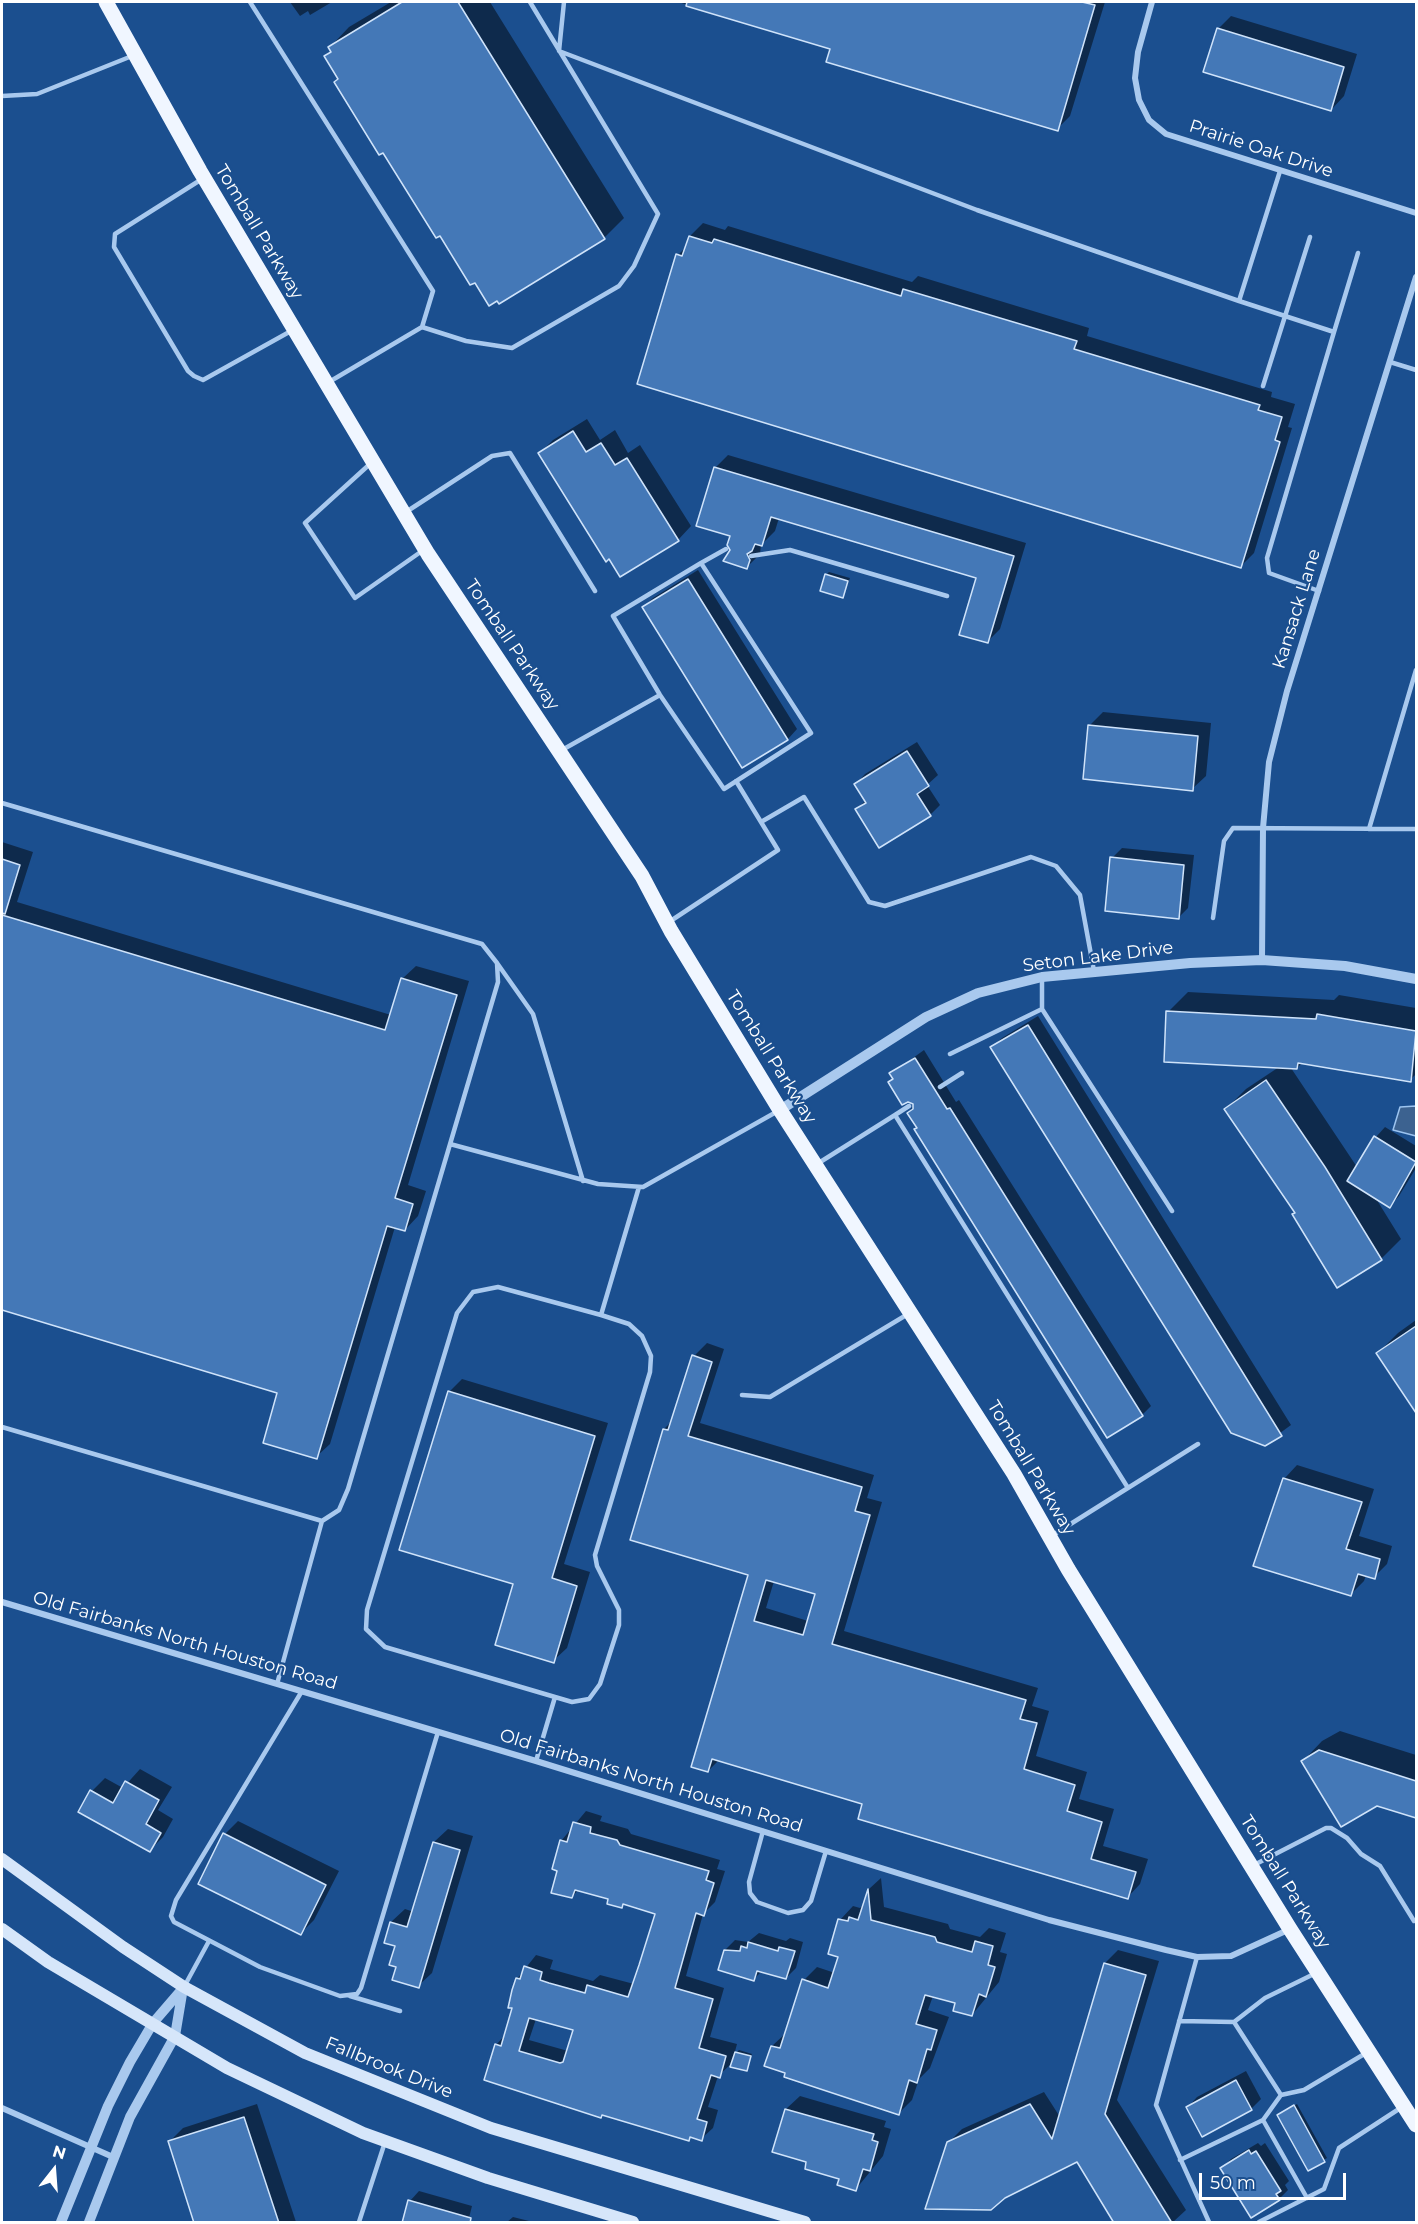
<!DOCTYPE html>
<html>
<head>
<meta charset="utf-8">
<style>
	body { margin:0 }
	#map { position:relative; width:1418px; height:2224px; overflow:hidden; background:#1b4f8f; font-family:Montserrat,sans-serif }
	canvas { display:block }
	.frame { position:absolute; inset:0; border:3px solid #fff; pointer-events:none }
	.north { position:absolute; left:24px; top:2140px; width:60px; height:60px; -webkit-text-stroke:4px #1b4f8f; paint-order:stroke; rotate:17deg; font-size:16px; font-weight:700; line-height:24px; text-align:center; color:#fff }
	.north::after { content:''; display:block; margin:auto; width:21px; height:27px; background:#fff; clip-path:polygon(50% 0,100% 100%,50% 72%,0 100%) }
	.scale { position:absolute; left:1199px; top:2173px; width:147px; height:27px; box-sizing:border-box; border:3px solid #fff; border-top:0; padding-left:8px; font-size:18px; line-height:21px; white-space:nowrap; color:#fff; -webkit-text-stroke:4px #1b4f8f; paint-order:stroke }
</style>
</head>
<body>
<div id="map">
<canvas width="1418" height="2224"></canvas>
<div class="frame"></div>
<div class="north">N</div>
<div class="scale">50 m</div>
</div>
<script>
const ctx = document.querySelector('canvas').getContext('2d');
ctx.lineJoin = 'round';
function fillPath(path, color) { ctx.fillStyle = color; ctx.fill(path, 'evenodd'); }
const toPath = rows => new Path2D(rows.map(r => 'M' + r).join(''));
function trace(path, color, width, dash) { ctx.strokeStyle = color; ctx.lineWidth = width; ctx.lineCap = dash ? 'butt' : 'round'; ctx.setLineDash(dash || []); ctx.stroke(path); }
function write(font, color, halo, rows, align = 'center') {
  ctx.font = font + ' Montserrat,sans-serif'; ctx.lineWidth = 4.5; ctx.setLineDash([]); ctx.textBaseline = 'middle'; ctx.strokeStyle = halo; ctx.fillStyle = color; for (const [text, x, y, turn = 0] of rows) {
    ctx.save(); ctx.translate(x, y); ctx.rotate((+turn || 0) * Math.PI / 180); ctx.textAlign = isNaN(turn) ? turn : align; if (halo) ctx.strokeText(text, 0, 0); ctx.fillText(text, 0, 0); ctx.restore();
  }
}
const water = toPath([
	[1416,1106,1416,1136,1393,1130,1400,1107,1416,1106]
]);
fillPath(water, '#3c6290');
trace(water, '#9cc4f0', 1.5);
fillPath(toPath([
	[290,2,332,2,310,15,308,11,300,16],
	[391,2,490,2,624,218,604,238,500,302,326,56,332,50,330,47,349,27],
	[678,2,1105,2,1070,116,1057,129,832,48],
	[1231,16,1357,54,1344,96,1331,110,1218,29],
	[703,223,725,230,728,226,912,282,918,276,1089,328,1087,336,1272,392,1271,397,1295,404,1288,427,1292,428,1254,553,1241,566,678,255,687,246,690,236],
	[587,419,600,440,615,430,628,453,640,445,691,526,678,540,540,453,553,440],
	[728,455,1026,543,1000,629,987,642,978,577,779,518,775,531,761,545,760,554,747,567,732,550,732,535,715,468],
	[698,570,797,729,788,739,743,766,643,608,653,598],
	[829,572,850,578,843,596,826,575],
	[1103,712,1211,723,1206,776,1192,789,1090,725],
	[917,742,938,775,927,785,940,805,930,815,857,809,866,800,856,784,865,774],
	[2,842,33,852,17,902,391,1015,402,979,416,966,469,981,408,1185,426,1191,418,1216,405,1230,395,1227,330,1444,316,1457,279,1392,2,1309],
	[1122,848,1194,855,1188,908,1178,918,1112,858],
	[1188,992,1334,1000,1339,995,1416,1008,1416,1074,1410,1080,1303,1062,1297,1068,1291,1068,1357,1167,1376,1137,1385,1127,1416,1146,1416,1168,1399,1196,1390,1206,1375,1197,1401,1239,1381,1259,1296,1213,1226,1109,1246,1089,1279,1067,1168,1012],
	[1038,1016,1291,1425,1265,1444,992,1047,1002,1038],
	[924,1050,956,1102,959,1100,1151,1406,1142,1415,909,1113,915,1103,891,1074],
	[1416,1320,1416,1411,1378,1353,1398,1333],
	[707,1343,724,1349,700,1423,874,1475,867,1498,882,1502,844,1631,1038,1688,1032,1706,1049,1711,1036,1756,1087,1772,1079,1799,1114,1809,1103,1846,1148,1859,1140,1884,1127,1898,864,1803,719,1760,708,1771,750,1574,664,1429,672,1421,694,1356],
	[774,1581,816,1593,808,1621,766,1608],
	[462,1379,608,1423,564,1564,590,1572,567,1648,553,1661,515,1583,449,1392],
	[1297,1465,1374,1489,1359,1536,1392,1546,1387,1564,1374,1577,1366,1575,1364,1581,1351,1594,1284,1479],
	[1340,1731,1416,1755,1416,1817,1377,1804,1303,1761,1322,1741],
	[140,1769,172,1787,158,1810,173,1819,163,1837,150,1850,92,1791,105,1778,123,1788],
	[586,1811,602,1816,600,1821,628,1829,631,1834,720,1860,717,1869,725,1871,715,1902,703,1914,686,1976,724,1988,710,2037,737,2044,734,2055,739,2050,752,2054,746,2070,730,2065,718,2076,708,2107,718,2110,713,2128,701,2139,692,2136,689,2139,603,2114,601,2116,496,2045,506,2034,514,2006,517,1979,536,1955,553,1960,550,1969,561,1972,593,1981,600,1975,634,1984,657,1913,624,1903,621,1906,610,1898,579,1889,572,1897,559,1870,561,1841],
	[536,2019,575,2029,568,2051,529,2040],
	[238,1821,339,1871,314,1920,301,1933,225,1834],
	[448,1829,473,1836,432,1973,418,1986,398,1966,391,1922,405,1909,414,1912,434,1842],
	[881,1878,884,1907,948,1924,950,1929,980,1937,989,1928,1006,1933,1000,1952,1007,1954,999,1982,972,2015,957,2002,933,1996,928,2010,949,2017,930,2068,919,2079,912,2100,899,2113,787,2072,772,2046,787,2032,804,1980,817,1967,835,1973,840,1956,840,1920,853,1906,860,1908,865,1904,869,1889],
	[759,1933,786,1941,790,1938,803,1942,796,1968,786,1978,762,1971,754,1979,725,1950,735,1940,748,1942],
	[1118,1950,1159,1961,1117,2100,1186,2210,1173,2222,1115,2222,1078,2160,948,2143,962,2129,1044,2092,1060,2117,1105,1963],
	[1246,2071,1261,2099,1251,2109,1188,2107,1197,2097],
	[800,2096,886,2121,884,2127,891,2129,883,2156,856,2189,808,2161,786,2109],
	[257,2104,296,2222,196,2222,169,2142,183,2128],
	[1297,2104,1327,2158,1308,2169,1279,2115],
	[1258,2143,1261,2146,1265,2143,1289,2181,1285,2185,1288,2190,1279,2199,1222,2168,1231,2159],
	[419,2191,472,2206,468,2222,410,2201],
	[513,2217,533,2222,507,2222]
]), '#0007');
const building = toPath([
	[402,2,458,2,605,239,499,304,497,301,489,306,475,283,470,285,440,236,436,238,383,153,379,155,334,82,338,79,324,56,331,52,328,47,402,2],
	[687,2,1082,2,1095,5,1058,131,826,62,830,49,686,6,687,2],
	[1217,28,1344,67,1331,111,1203,72,1217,28],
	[689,236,712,243,714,239,901,296,903,289,1077,341,1074,349,1260,405,1258,410,1282,417,1275,440,1280,442,1241,568,637,384,676,254,682,256,689,236],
	[573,431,586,452,601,443,615,465,627,458,679,541,620,577,609,559,606,562,538,453,573,431],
	[714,467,1014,556,988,643,959,635,976,578,771,517,762,546,755,544,752,551,747,554,750,560,747,569,723,561,730,550,727,545,730,536,696,526,714,467],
	[825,574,848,581,843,598,820,591,825,574],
	[688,579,788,740,742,768,642,607,688,579],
	[1088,725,1198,736,1193,791,1083,779,1088,725],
	[907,751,929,786,917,794,931,816,879,848,855,809,866,803,854,784,907,751],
	[1110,857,1184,865,1179,919,1105,911,1110,857],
	[2,859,20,865,5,914,2,913,2,859],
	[2,915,385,1030,401,978,457,995,395,1198,413,1204,405,1231,387,1226,317,1459,263,1443,277,1393,2,1310,2,915],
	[1166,1011,1316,1019,1317,1014,1416,1031,1411,1082,1298,1063,1297,1069,1164,1062,1166,1011],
	[1028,1025,1282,1436,1265,1446,1231,1433,990,1047,1028,1025],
	[915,1058,947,1109,950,1108,1143,1416,1107,1438,914,1129,917,1128,907,1113,913,1109,913,1104,908,1102,902,1105,888,1082,893,1079,889,1073,915,1058],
	[1266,1080,1325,1167,1382,1260,1337,1288,1292,1214,1295,1213,1224,1109,1266,1080],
	[1374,1136,1416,1162,1390,1208,1347,1181,1374,1136],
	[1416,1326,1416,1413,1376,1353,1416,1326],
	[692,1355,712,1362,688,1436,862,1487,855,1511,870,1515,832,1644,1026,1700,1020,1719,1037,1723,1024,1769,1075,1785,1067,1811,1102,1822,1091,1859,1136,1872,1128,1899,858,1819,862,1804,712,1759,708,1772,691,1767,748,1575,630,1540,663,1429,668,1430,692,1355],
	[766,1580,815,1594,803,1635,754,1621,766,1580],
	[448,1391,595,1436,552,1578,577,1586,554,1663,495,1645,513,1584,399,1550,448,1391],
	[1283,1478,1362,1502,1346,1549,1380,1559,1375,1579,1358,1574,1351,1596,1253,1566,1283,1478],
	[1319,1750,1416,1781,1416,1818,1377,1806,1341,1827,1301,1761,1319,1750],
	[125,1781,159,1800,146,1824,161,1833,150,1852,78,1812,90,1790,113,1803,125,1781],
	[573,1822,591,1827,590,1833,617,1840,620,1845,709,1871,706,1880,714,1883,704,1916,696,1913,675,1988,713,1999,699,2048,726,2056,720,2078,711,2075,697,2119,707,2122,702,2141,690,2137,689,2141,602,2115,601,2118,484,2080,495,2044,501,2046,512,2008,508,2008,512,1990,516,1978,520,1979,524,1966,542,1972,540,1980,549,1983,585,1993,587,1985,628,1997,639,1965,655,1914,623,1904,622,1908,607,1904,608,1899,575,1890,572,1898,551,1893,557,1871,552,1869,560,1840,567,1842,573,1822],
	[529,2018,573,2030,563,2062,560,2063,519,2051,529,2018],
	[223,1833,326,1885,301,1935,198,1884,223,1833],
	[433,1842,460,1850,419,1988,392,1980,396,1967,389,1965,395,1946,384,1943,390,1922,407,1927,433,1842],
	[868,1889,871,1920,935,1937,937,1942,972,1952,975,1941,993,1946,988,1965,995,1967,986,1997,979,1994,972,2016,953,2011,955,2003,925,1995,916,2024,937,2030,931,2050,927,2049,917,2083,909,2080,899,2115,784,2077,785,2073,764,2066,771,2046,780,2048,802,1979,828,1988,838,1957,828,1954,838,1919,848,1921,849,1917,858,1920,868,1889],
	[748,1942,778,1951,779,1947,795,1951,786,1979,757,1971,754,1981,718,1970,724,1950,740,1951,741,1946,747,1948,748,1942],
	[1104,1963,1146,1975,1105,2114,1172,2223,1114,2223,1077,2162,1005,2198,991,2210,925,2209,947,2142,1030,2104,1052,2139,1104,1963],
	[735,2052,751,2056,747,2071,730,2067,735,2052],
	[1236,2080,1252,2110,1202,2137,1186,2107,1236,2080],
	[1294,2105,1325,2162,1308,2171,1277,2115,1294,2105],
	[785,2109,874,2134,872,2140,878,2142,870,2171,863,2169,856,2191,837,2185,839,2179,805,2169,806,2162,772,2152,785,2109],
	[244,2117,279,2223,194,2223,168,2141,244,2117],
	[1249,2150,1251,2154,1256,2151,1281,2191,1276,2194,1280,2200,1251,2218,1220,2168,1249,2150],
	[408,2200,471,2218,470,2223,402,2223,408,2200]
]);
fillPath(building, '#4478b7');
trace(building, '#cfe3fa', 1.5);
trace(toPath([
	[250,2,433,291,422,327],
	[564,2,559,51,977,210,1239,301,1280,171],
	[2,96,37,94,132,56],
	[202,179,115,234,114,247,188,371,194,376,203,380,291,331],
	[1239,301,1334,332,1267,558,1269,573,1319,591],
	[1334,332,1358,253],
	[1390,362,1416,370],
	[329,382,422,327,466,341,512,348,619,286,634,266,658,214,530,2],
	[1263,386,1310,237],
	[371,463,305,523,355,598,422,551],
	[406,512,492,456,510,453,595,591],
	[751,556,790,550,947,596],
	[701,563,811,733,724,789,660,695,613,616,701,563,726,549],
	[562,750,660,695],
	[2,803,482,944,497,963,498,982,348,1489,339,1510,322,1521],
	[761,822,804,797,869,902,885,906,1031,857,1056,866,1080,895,1094,971],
	[1369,829,1416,670],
	[1213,918,1224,841,1233,828,1416,829],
	[669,922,778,850,736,781],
	[497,963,533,1014,583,1181],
	[1042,1009,1172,1211],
	[950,1054,1042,1009,1042,977],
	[940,1087,962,1073],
	[895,1115,909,1106],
	[450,1144,598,1184,643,1187,778,1111],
	[817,1164,895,1115,1128,1488],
	[601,1315,629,1324,642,1336,651,1356,650,1372,595,1555,597,1566,619,1610,619,1625,600,1684,589,1699,572,1702,385,1647,366,1629,367,1610,457,1313,473,1292,498,1287,601,1315,639,1187],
	[742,1395,770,1397,908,1314],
	[2,1427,322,1521,277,1684],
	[1053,1535,1198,1444],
	[302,1691,176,1900,171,1916,174,1922,260,1967,340,1996,357,1994,361,1988,438,1732],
	[536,1761,555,1697],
	[763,1831,749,1882,750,1893,757,1902,788,1913,803,1910,811,1901,826,1851],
	[1254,1865,1326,1828,1331,1828,1347,1838,1361,1854,1380,1866,1414,1921],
	[1197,1957,1156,2105,1209,2222],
	[184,1987,209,1941],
	[350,1996,400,2011],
	[1179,2021,1234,2022,1281,2095,1304,2090,1366,2053],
	[1234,2022,1265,1998,1316,1973],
	[1281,2095,1263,2120,1307,2198],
	[1180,2160,1263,2120],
	[359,2222,385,2142],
	[1259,2222,1324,2189,1339,2148,1402,2107]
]), '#a9c9ee', 4.5);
trace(toPath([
	[1152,2,1138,52,1135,78,1139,100,1149,120,1166,134,1416,213],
	[1262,960,1263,828,1269,762,1287,691,1416,277],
	[2,1602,536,1761,1049,1920,1166,1950,1197,1957,1231,1956,1290,1929],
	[2,2108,113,2157]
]), '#a9c9ee', 6);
trace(toPath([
	[780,1110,926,1017,978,993,1042,977,1190,963,1262,960,1345,966,1416,979],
	[61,2222,108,2106,130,2062,153,2023,184,1987],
	[89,2222,130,2117,175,2036,183,1988]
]), '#a9c9ee', 10);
trace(toPath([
	[2,1859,123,1947,184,1987,305,2053,491,2128,805,2222],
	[2,1929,48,1962,227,2068,363,2133,488,2178,633,2222]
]), '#d6e6fa', 12);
trace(toPath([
	[106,2,200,171,428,554,642,876,671,931,780,1110,1014,1474,1068,1569,1290,1929,1416,2125]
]), '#f0f6ff', 15);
write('18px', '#fff', '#1b4f8f', [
	["Prairie Oak Drive",1261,149,18],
	["Tomball Parkway",259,232,59],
	["Kansack Lane",1297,609,-73],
	["Tomball Parkway",512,645,56],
	["Seton Lake Drive",1098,957,-7],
	["Tomball Parkway",771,1057,58],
	["Tomball Parkway",1031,1468,59],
	["Old Fairbanks North Houston Road",185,1641,16],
	["Old Fairbanks North Houston Road",651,1781,17],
	["Tomball Parkway",1285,1882,58],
	["Fallbrook Drive",389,2068,22]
]);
</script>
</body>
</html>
